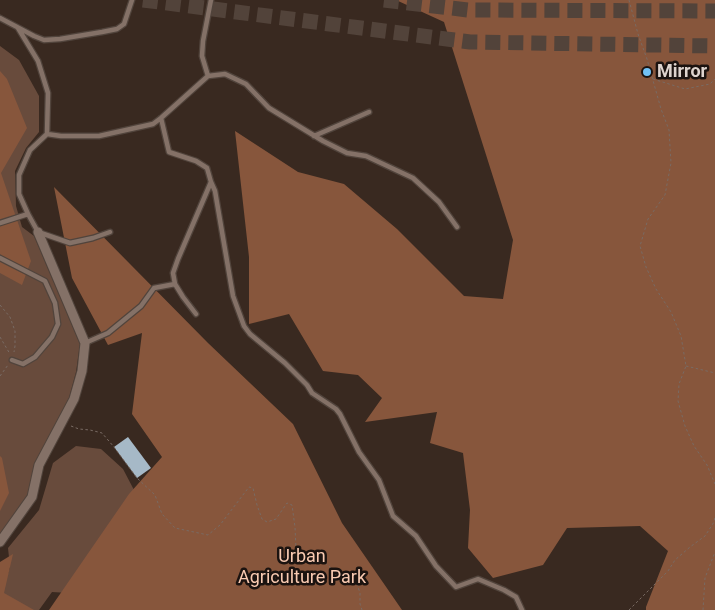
<!DOCTYPE html>
<html>
<head>
<meta charset="utf-8">
<style>
	body { margin:0 }
	canvas { display:block; background:#392920 }
</style>
</head>
<body>
<canvas width="715" height="610"></canvas>
<script>
const ctx = document.querySelector('canvas').getContext('2d');
ctx.lineJoin = 'round';
function fillPath(path, color) { ctx.fillStyle = color; ctx.fill(path, 'evenodd'); }
const toPath = rows => new Path2D(rows.map(r => 'M' + r).join(''));
function trace(path, color, width, dash) { ctx.strokeStyle = color; ctx.lineWidth = width; ctx.lineCap = dash ? 'butt' : 'round'; ctx.setLineDash(dash || []); ctx.stroke(path); }
function write(font, color, halo, rows, align = 'center') {
  ctx.font = font + ' Roboto,sans-serif'; ctx.lineWidth = 5; ctx.setLineDash([]); ctx.textBaseline = 'middle'; ctx.strokeStyle = halo; ctx.fillStyle = color; for (const [text, x, y, turn = 0] of rows) {
    ctx.save(); ctx.translate(x, y); ctx.rotate((+turn || 0) * Math.PI / 180); ctx.textAlign = isNaN(turn) ? turn : align; if (halo) ctx.strokeText(text, 0, 0); ctx.fillText(text, 0, 0); ctx.restore();
  }
}
fillPath(toPath([
	[0,46,19,60,39,96,39,132,26,148,15,171,16,206,22,227,34,236,80,344,76,372,69,398,34,465,28,497,0,535],
	[76,446,101,449,123,469,134,490,69,593,52,592,39,610,15,610,0,600,10,567,8,548,39,510,53,463]
]), '#684b3c');
fillPath(toPath([
	[396,0,715,0,715,610,646,610,646,607,668,551,640,526,567,528,543,565,493,578,468,548,470,510,463,453,430,443,437,412,365,422,382,398,358,375,323,371,289,314,249,324,249,257,235,131,298,172,344,184,397,229,464,296,503,299,513,240,444,22],
	[0,71,7,79,27,128,1,173,31,261,22,285,0,273],
	[54,187,208,343,293,424,342,523,402,610,49,610,129,494,162,457,132,414,142,333,108,345,72,278],
	[0,456,2,458,9,493,0,511],
	[13,554,4,593,34,610,0,610,0,562]
]), '#87563c');
fillPath(toPath([
	[128,437,151,468,137,478,114,447]
]), '#a6b9c7');
trace(toPath([
	[143,0,470,42,715,46],
	[384,0,468,10,715,11]
]), '#52433a', 15, [15, 8]);
const lane = toPath([
	[0,18,34,36,44,40,60,39,102,32,117,29,124,24,132,0],
	[18,28,38,61,48,93,47,134,30,150,19,175,19,194,28,214],
	[208,76,202,56,203,41,211,0],
	[161,118,169,152,196,161,207,168,211,182,178,259,173,273,175,284,183,297,196,314],
	[47,134,61,136,99,136,153,124,161,118,208,76,225,74,246,84,269,108,323,141,347,153,366,156,413,178,439,202,457,227],
	[314,136,369,112],
	[211,182,215,191,233,296,244,326,250,334,285,363,307,385,312,393,336,409,340,414,359,452,379,480,393,516,416,536,436,566,456,587,478,579,504,590,516,597,522,610],
	[0,223,28,214,38,232,70,243,93,238,110,232],
	[0,258,45,281,55,303,58,324,52,337,35,357,23,364,12,360],
	[85,343,108,333,141,306,154,288,175,284]
]);
const street = toPath([
	[0,542,32,497,39,465,74,399,82,371,85,343,38,232]
]);
trace(lane, '#51443c', 7);
trace(street, '#51443c', 11);
trace(toPath([
	[629,0,638,34,647,59,661,109,669,130,671,163,665,195,648,219,640,246,646,267,656,289,671,312,681,336,686,366,679,384,678,401,685,426,694,446,707,465,715,484],
	[653,79,685,89,710,84,715,79],
	[0,305,10,317,15,331,15,346,14,352],
	[0,337,10,354],
	[686,366,715,373],
	[0,376,8,365],
	[71,426,79,429,90,430,102,433,114,447,137,478,155,495,162,514,175,528,208,535,220,525,249,487,253,488,257,505,262,519,267,522,276,519,287,503,292,505,295,527,296,549,299,554,309,558,315,558,323,561,331,568,336,577,352,581,357,584,360,593,360,604,362,610],
	[629,610,668,571,675,560,690,547,705,536,714,522,715,517],
	[703,610,705,578,715,552]
]), '#796b64', 1, [2.5, 2.5]);
trace(lane, '#847167', 4.5);
trace(street, '#847167', 9);
for (const [x, y, r, color] of [
	[647,72,5,"#71c1f5"]
]) { const dot = new Path2D(); dot.arc(x, y, r, 0, 2 * Math.PI); ctx.fillStyle = color; ctx.fill(dot); trace(dot, '#1b1310', 2); }
write('bold 18px', '#ded4ce', '#1b1310', [
	["Mirror",657,72]
], 'left');
write('18px', '#f9cab1', '#1b1310', [
	["Urban",302,557],
	["Agriculture Park",302,578]
]);
</script>
</body>
</html>
